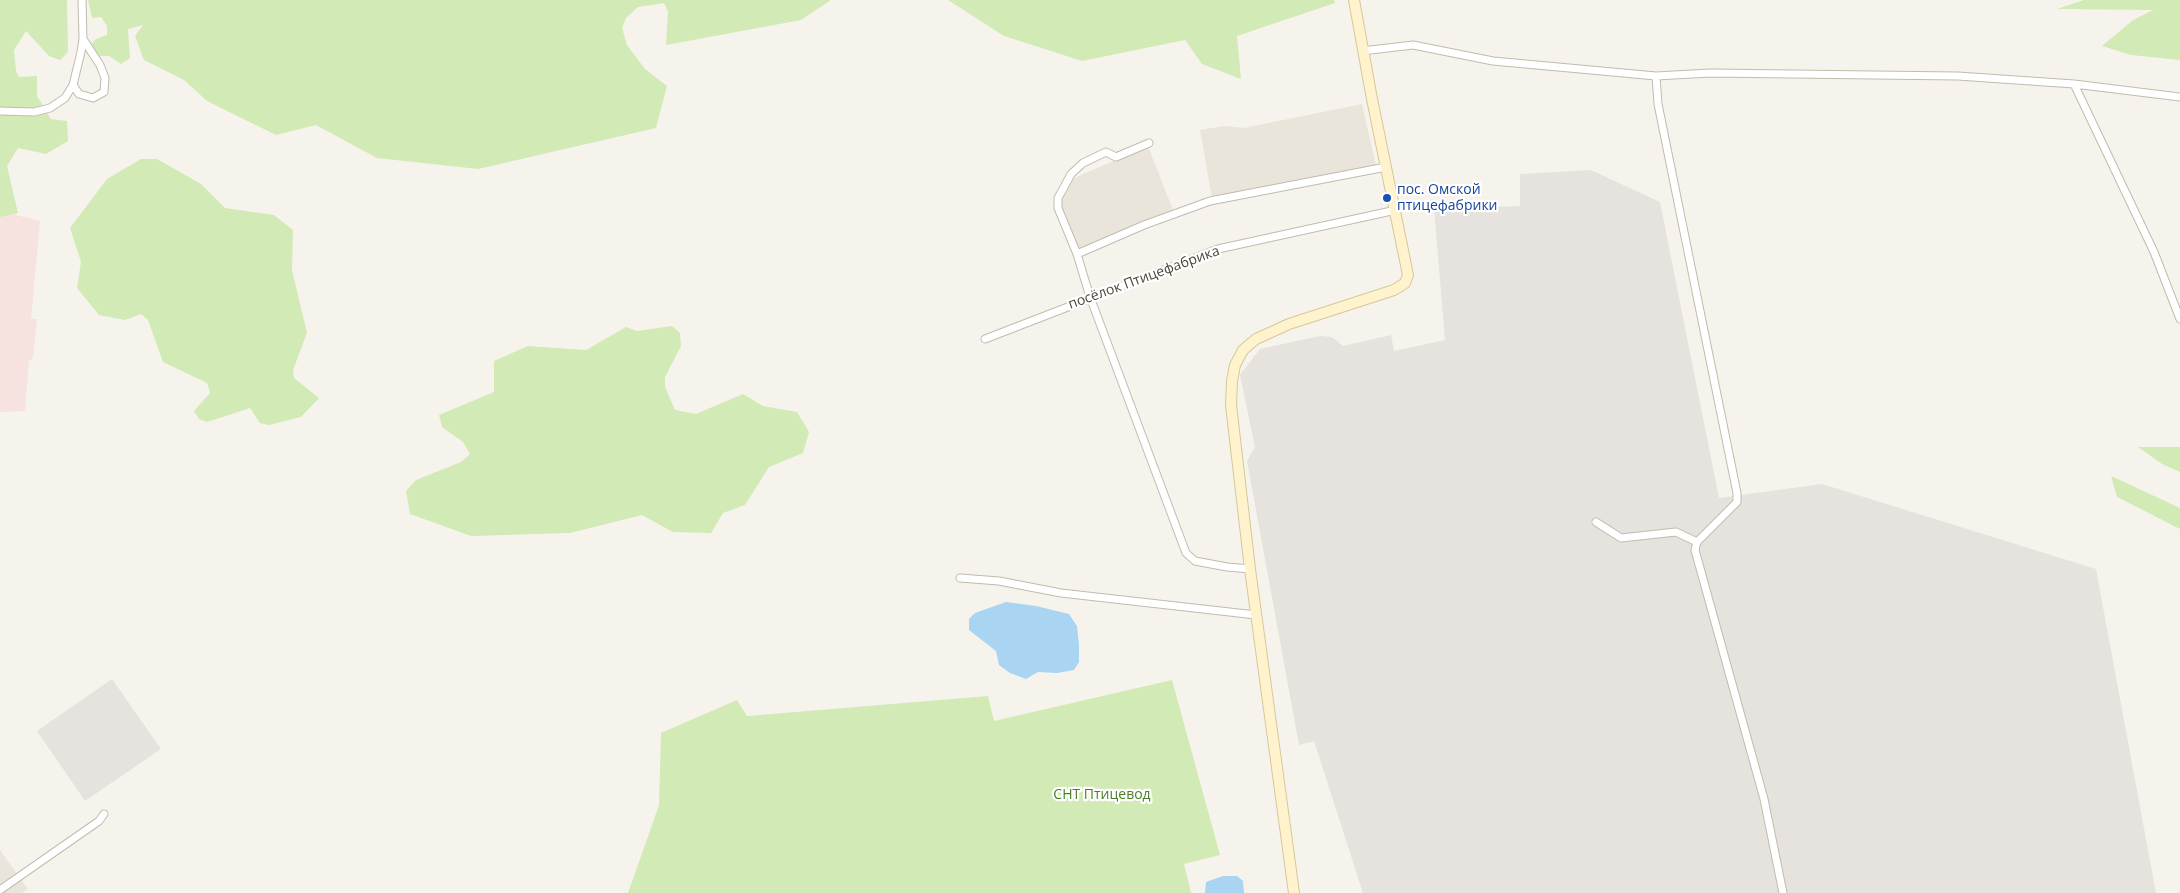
<!DOCTYPE html>
<html>
<head>
<meta charset="utf-8">
<style>
	body { margin:0 }
	canvas { display:block; background:#f6f3ec }
</style>
</head>
<body>
<canvas width="2180" height="893"></canvas>
<script>
const ctx = document.querySelector('canvas').getContext('2d');
ctx.lineJoin = 'round';
function fillPath(path, color) { ctx.fillStyle = color; ctx.fill(path, 'evenodd'); }
const toPath = rows => new Path2D(rows.map(r => 'M' + r).join(''));
function trace(path, color, width, dash) { ctx.strokeStyle = color; ctx.lineWidth = width; ctx.lineCap = dash ? 'butt' : 'round'; ctx.setLineDash(dash || []); ctx.stroke(path); }
function write(font, color, halo, rows, align = 'center') {
  ctx.font = font + ' "Open Sans",sans-serif'; ctx.lineWidth = 4.5; ctx.setLineDash([]); ctx.textBaseline = 'middle'; ctx.strokeStyle = halo; ctx.fillStyle = color; for (const [text, x, y, turn = 0] of rows) {
    ctx.save(); ctx.translate(x, y); ctx.rotate((+turn || 0) * Math.PI / 180); ctx.textAlign = isNaN(turn) ? turn : align; if (halo) ctx.strokeText(text, 0, 0); ctx.fillText(text, 0, 0); ctx.restore();
  }
}
fillPath(toPath([
	[1362,104,1376,166,1212,198,1200,130,1224,126,1244,128],
	[1148,146,1173,210,1136,225,1079,250,1060,206,1061,197,1072,179],
	[0,850,28,889,22,893,0,893]
]), '#eae5da');
fillPath(toPath([
	[1591,170,1660,202,1719,498,1822,484,2096,569,2156,893,1363,893,1314,741,1299,745,1247,461,1255,447,1240,375,1260,349,1320,336,1332,337,1343,346,1391,335,1394,351,1445,340,1434,209,1520,206,1520,174],
	[112,679,161,749,85,801,37,731]
]), '#e6e2dd');
fillPath(toPath([
	[0,211,40,221,31,319,37,319,33,358,29,361,25,411,0,412]
]), '#f6e3e0');
fillPath(toPath([
	[0,0,67,0,68,52,60,60,49,56,26,31,14,50,16,71,19,77,37,76,37,96,51,119,67,121,68,141,46,154,18,148,7,166,18,213,0,217],
	[88,0,831,0,801,20,666,45,668,12,664,3,638,7,626,18,622,28,627,45,645,69,667,86,656,128,478,169,377,158,316,125,276,135,207,101,184,80,144,60,135,36,143,25,128,29,130,58,121,64,109,56,99,56,90,45,96,39,107,35,107,26,101,17,92,18],
	[948,0,1334,0,1335,3,1237,36,1241,79,1202,64,1185,40,1082,61,1004,36],
	[2084,0,2180,0,2180,60,2131,55,2102,46,2133,20,2153,10,2057,9],
	[141,159,157,159,201,184,225,208,274,215,293,230,292,270,307,333,293,370,294,378,319,398,301,417,269,425,260,423,250,408,207,422,199,419,194,411,210,393,207,383,163,362,148,320,141,314,125,320,99,315,77,288,81,262,70,228,107,179],
	[672,326,680,333,681,346,665,377,665,387,675,410,696,414,743,394,763,406,797,412,809,432,803,453,769,467,745,505,723,513,711,533,673,532,642,515,570,533,471,536,410,514,406,491,416,480,461,462,470,454,463,442,442,427,439,415,494,392,494,361,528,346,586,350,626,327,637,331],
	[2138,447,2180,447,2180,472,2162,464],
	[2111,476,2180,508,2180,529,2117,497],
	[1172,680,1220,855,1184,864,1191,893,628,893,659,805,661,733,737,700,747,716,988,696,994,721]
]), '#d2eab5');
fillPath(toPath([
	[1006,602,1036,606,1069,614,1077,626,1079,645,1079,662,1074,670,1057,673,1038,672,1026,679,1010,673,999,665,996,651,969,630,969,619,975,613],
	[1223,876,1237,876,1243,881,1244,893,1205,893,1206,882]
]), '#a9d4f2');
const street = toPath([
	[1362,51,1413,45,1493,61,1656,76,1710,73,1958,76,2074,84,2180,97],
	[1656,76,1658,104,1737,493,1737,502,1697,542,1695,550,1764,799,1783,893],
	[2074,84,2154,252,2180,319],
	[73,85,79,94,93,98,104,92,105,78,100,65,83,39],
	[0,111,34,112,50,108,65,98,73,85,81,52,83,39,82,0],
	[1149,143,1116,157,1106,152,1083,163,1071,174,1063,189,1058,198,1058,208,1077,254,1090,297,1186,553,1195,561,1227,567,1250,569],
	[1077,254,1144,225,1210,201,1386,167],
	[985,339,1218,249,1396,210],
	[1596,522,1621,538,1676,532,1697,542],
	[960,578,999,581,1061,593,1256,615],
	[0,890,99,821,104,814]
]);
const secondary = toPath([
	[1294,893,1250,569,1231,405,1232,381,1235,365,1243,350,1256,339,1289,324,1394,290,1405,283,1408,275,1372,99,1354,0]
]);
trace(street, '#c2bbae', 9);
trace(secondary, '#d6c79b', 12);
trace(street, '#fff', 7);
trace(secondary, '#fff3cd', 10);
for (const [x, y, r, color] of [
	[1387,198,5,"#1a4fb4"]
]) { const dot = new Path2D(); dot.arc(x, y, r, 0, 2 * Math.PI); ctx.fillStyle = color; ctx.fill(dot); trace(dot, '#fff', 2); }
write('14px', '#164399', '#fff', [
	["пос. Омской",1397,190],
	["птицефабрики",1397,206]
], 'left');
write('14px', '#4b4439', '#fff', [
	["посёлок Птицефабрика",1144,278,-20]
]);
write('14px', '#4a7f2a', '#fff', [
	["СНТ Птицевод",1102,795]
]);
</script>
</body>
</html>
